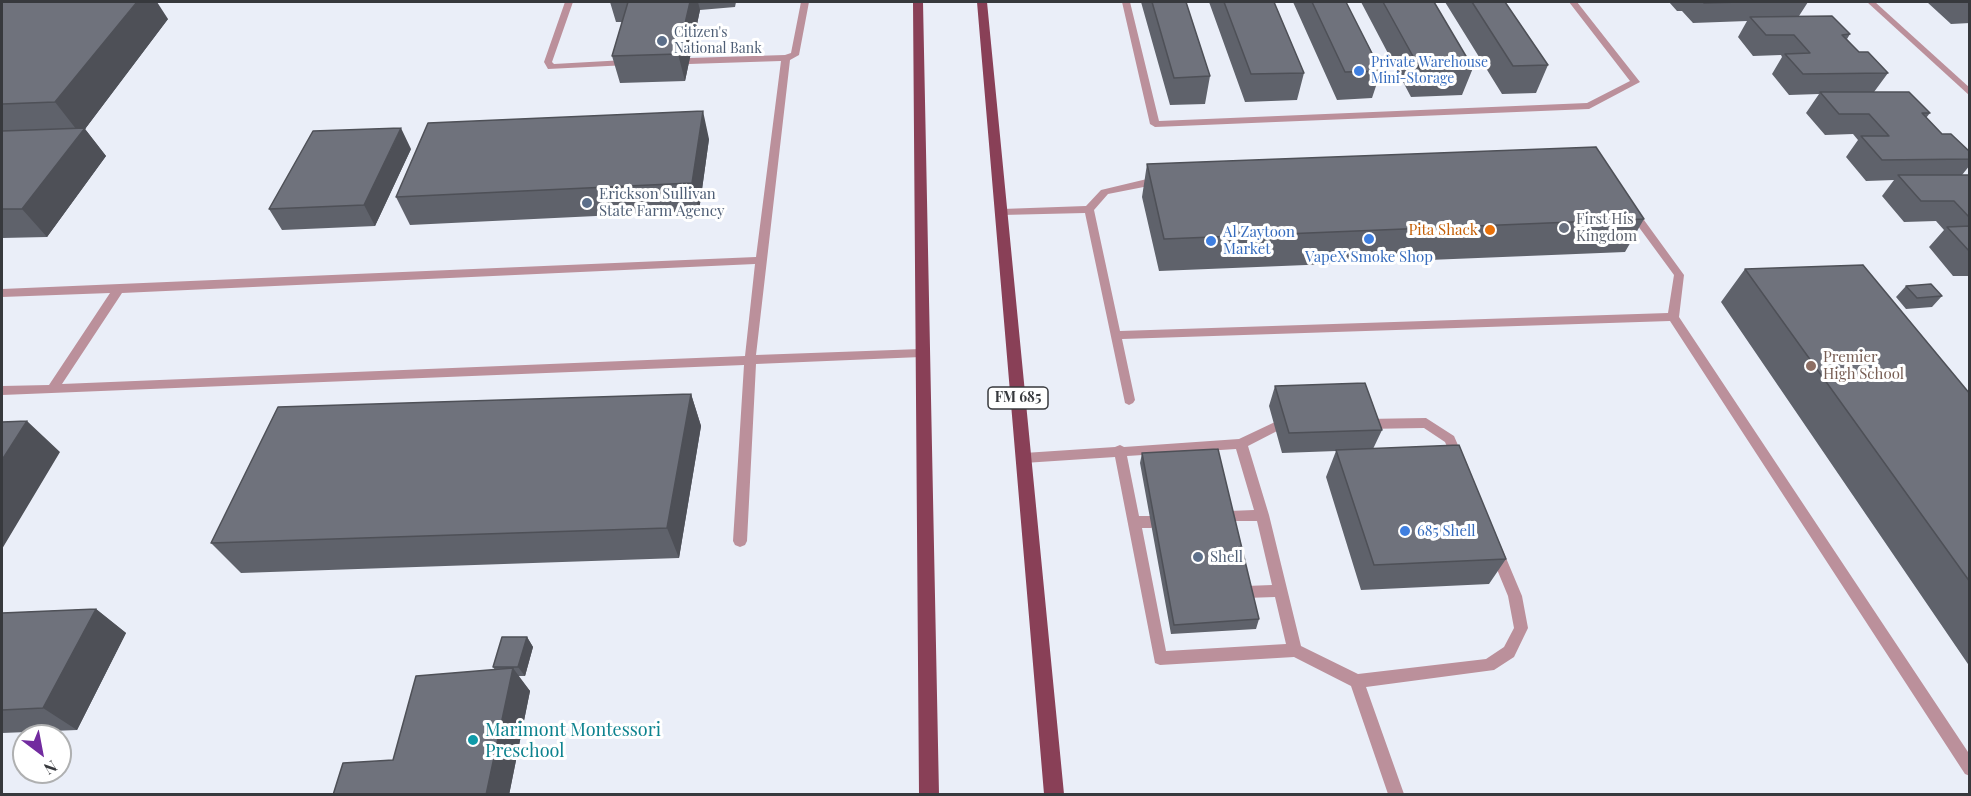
<!DOCTYPE html>
<html>
<head>
<meta charset="utf-8">
<style>
	body { margin:0 }
	#map { position:relative; width:1971px; height:796px; overflow:hidden; background:#eaeef8; font-family:"Playfair Display",serif }
	canvas { display:block }
	.frame { position:absolute; inset:0; border:3px solid #37393d; pointer-events:none }
	.north { position:absolute; left:12px; top:724px; width:60px; height:60px; box-sizing:border-box; background:#fff; border:2px solid #afb0b1; border-radius:50%; rotate:148deg; font-size:16px; font-weight:700; line-height:24px; text-align:center; color:#37393d }
	.north::after { content:''; display:block; margin:auto; width:21px; height:27px; background:#722b9f; clip-path:polygon(50% 0,100% 100%,50% 72%,0 100%) }
</style>
</head>
<body>
<div id="map">
<canvas width="1971" height="796"></canvas>
<div class="frame"></div>
<div class="north">N</div>
</div>
<script>
const ctx = document.querySelector('canvas').getContext('2d');
ctx.lineJoin = 'round';
const toPath = rows => new Path2D(rows.map(r => 'M' + r).join(''));
function fillPath(path, color) { ctx.fillStyle = color; ctx.fill(path, 'evenodd'); }
function trace(path, color, width, dash) { ctx.strokeStyle = color; ctx.lineWidth = width; ctx.lineCap = dash ? 'butt' : 'round'; ctx.setLineDash(dash || []); ctx.stroke(path); }
function write(font, color, halo, rows, align = 'center') {
  ctx.font = font + ' "Playfair Display",serif'; ctx.lineWidth = 6; ctx.setLineDash([]); ctx.textBaseline = 'middle'; ctx.strokeStyle = halo; ctx.fillStyle = color; for (const [text, x, y, turn = 0] of rows) {
    ctx.save(); ctx.translate(x, y); ctx.rotate((+turn || 0) * Math.PI / 180); ctx.textAlign = isNaN(turn) ? turn : align; if (halo) ctx.strokeText(text, 0, 0); ctx.fillText(text, 0, 0); ctx.restore();
  }
}
fillPath(toPath([
	[565,2,573,2,552,62,554,64,625,60,628,61,628,65,548,69,544,62,565,2],
	[801,2,809,2,799,55,790,60,756,355,921,349,927,353,921,357,756,364,747,541,745,545,740,547,735,545,733,541,744,365,2,395,2,386,49,385,110,293,2,297,2,289,756,257,781,61,689,64,685,61,689,58,785,55,791,53,801,2],
	[755,264,745,356,62,384,122,293,755,264],
	[1122,2,1130,2,1159,121,1587,103,1630,81,1569,2,1577,2,1640,82,1589,109,1155,127,1150,124,1122,2],
	[1160,178,1164,179,1164,183,1108,194,1094,210,1120,331,1668,313,1674,275,1627,211,1628,209,1636,209,1684,275,1679,317,1970,755,1970,776,1965,774,1670,321,1122,339,1135,400,1133,403,1129,405,1125,403,1085,213,1002,215,997,212,1002,209,1086,206,1101,190,1147,179,1160,178],
	[1426,418,1454,436,1464,459,1462,463,1454,463,1445,442,1424,428,1365,429,1361,427,1359,424,1361,421,1365,419,1426,418],
	[1275,422,1279,424,1281,427,1279,430,1248,446,1269,515,1301,646,1358,674,1486,659,1504,647,1514,628,1508,596,1489,550,1491,546,1496,544,1501,546,1522,596,1528,628,1514,657,1494,670,1366,687,1404,794,1388,794,1351,686,1294,657,1160,665,1155,663,1115,457,1024,463,1020,462,1018,458,1020,454,1024,453,1115,447,1120,445,1124,447,1239,439,1275,422],
	[1236,449,1254,510,1229,511,1224,512,1222,516,1224,520,1229,521,1257,521,1272,585,1246,586,1241,588,1239,592,1241,596,1246,598,1275,597,1286,644,1166,651,1142,528,1151,528,1156,526,1158,522,1156,518,1151,516,1139,516,1127,456,1236,449]
]), '#bb909b');
fillPath(toPath([
	[1867,2,1875,2,1970,88,1970,96,1867,2]
]), '#bb909b');
fillPath(toPath([
	[913,2,923,2,939,794,919,794,913,2],
	[977,2,987,2,1064,794,1044,794,977,2]
]), '#894057');
fillPath(toPath([
	[2,2,168,19,85,129,106,156,47,237,2,238],
	[610,2,736,2,735,7,700,10,685,81,620,83,612,56,622,22,616,22],
	[1141,2,1186,2,1210,76,1205,104,1170,105],
	[1209,2,1274,2,1304,73,1297,100,1245,102],
	[1293,2,1346,2,1381,71,1372,98,1337,100],
	[1361,2,1434,2,1473,68,1462,95,1411,97],
	[1445,2,1505,2,1548,65,1536,93,1502,94],
	[1669,2,1808,2,1799,16,1770,17,1850,34,1847,39,1859,52,1888,73,1874,92,1930,113,1926,118,1942,134,1970,152,1970,165,1962,175,1970,175,1970,276,1953,276,1929,247,1944,230,1936,221,1904,222,1882,196,1894,180,1866,181,1846,157,1858,140,1853,134,1825,135,1806,113,1819,94,1789,95,1772,74,1782,57,1781,55,1753,56,1738,37,1747,21,1693,23,1682,11,1677,11],
	[1927,2,1970,2,1970,23,1951,24],
	[709,139,699,211,410,225,396,197],
	[411,149,375,226,282,230,269,209],
	[1147,164,1644,219,1625,252,1159,271,1142,197],
	[1745,269,1970,394,1970,667,1721,302],
	[1906,286,1942,296,1932,307,1906,309,1896,297],
	[1275,386,1382,430,1373,449,1506,559,1489,584,1361,590,1326,477,1336,451,1282,453,1269,406],
	[691,394,701,426,679,558,241,573,211,543],
	[1142,453,1259,619,1256,629,1171,634,1140,463],
	[96,609,126,633,77,730,2,733,2,613],
	[527,637,533,647,525,676,518,676,530,691,509,795,333,795,393,760,495,670,493,667]
]), '#5f626b');
fillPath(toPath([
	[137,2,157,2,168,19,85,129,106,156,47,237,22,209,80,134,55,102],
	[690,2,698,2,700,10,685,81,678,54],
	[703,111,709,139,699,211,692,183],
	[401,128,411,149,375,226,364,205],
	[691,394,701,426,679,558,667,528],
	[27,421,60,452,2,549,2,460],
	[96,609,126,633,77,730,43,708],
	[527,637,533,647,525,676,518,667],
	[513,668,530,691,509,795,486,795]
]), '#4e5057');
const building = toPath([
	[2,2,137,2,55,102,2,104,2,2],
	[628,2,690,2,678,54,612,56,628,2],
	[1152,2,1186,2,1210,76,1174,78,1152,2],
	[1224,2,1274,2,1304,73,1251,74,1224,2],
	[1312,2,1346,2,1381,71,1345,72,1312,2],
	[1383,2,1434,2,1473,68,1420,69,1383,2],
	[1472,2,1505,2,1548,65,1513,66,1472,2],
	[1703,2,1742,2,1704,3,1703,2],
	[1832,16,1850,34,1842,35,1859,52,1868,52,1888,73,1803,74,1785,54,1810,53,1794,35,1766,35,1750,17,1832,16],
	[1820,92,1909,92,1930,113,1922,113,1942,134,1951,134,1970,152,1970,159,1882,160,1861,136,1889,136,1869,114,1839,114,1820,92],
	[703,111,692,183,396,197,428,123,703,111],
	[85,128,22,209,2,209,2,131,85,128],
	[401,128,364,205,269,209,313,131,401,128],
	[1596,147,1644,219,1164,239,1147,164,1596,147],
	[1898,175,1970,175,1970,218,1954,201,1921,201,1898,175],
	[1970,226,1970,252,1947,227,1970,226],
	[1863,265,1970,394,1970,582,1745,269,1863,265],
	[1931,284,1942,296,1917,298,1906,286,1931,284],
	[1365,383,1382,430,1289,433,1275,386,1365,383],
	[691,394,667,528,211,543,278,407,691,394],
	[27,421,2,460,2,422,27,421],
	[1459,445,1506,559,1374,565,1336,450,1459,445],
	[1218,449,1259,619,1174,625,1142,453,1218,449],
	[96,609,43,708,2,710,2,613,96,609],
	[502,637,527,637,518,667,493,667,502,637],
	[513,668,486,795,333,795,343,763,393,760,416,676,513,668]
]);
fillPath(building, '#6f727c');
trace(building, '#4e5057', 1.5);
for (const [x, y, r, color] of [
	[662,41,6,"#5c6f8a"],
	[1359,71,6,"#3f7fe0"],
	[587,203,6,"#5c6f8a"],
	[1564,228,6,"#6b7280"],
	[1490,230,6,"#e8710a"],
	[1369,239,6,"#3f7fe0"],
	[1211,241,6,"#3f7fe0"],
	[1811,366,6,"#8d6e63"],
	[1405,531,6,"#3f7fe0"],
	[1198,557,6,"#5c6f8a"],
	[473,740,6,"#0f9aa8"]
]) { const dot = new Path2D(); dot.arc(x, y, r, 0, 2 * Math.PI); ctx.fillStyle = color; ctx.fill(dot); trace(dot, '#fff', 2); }
write('14px', '#4e5e75', '#fff', [
	["Citizen's",674,33],
	["National Bank",674,49]
], 'left');
write('14px', '#366cbe', '#fff', [
	["Private Warehouse",1371,63],
	["Mini-Storage",1371,79]
], 'left');
for (const [x, y, w] of [
	[1018,398,60]
]) { const box = new Path2D(); box.roundRect(x - w / 2, y - 11, w, 22, 4.5); ctx.fillStyle = '#fff'; ctx.fill(box); trace(box, '#37393d', 1.5); }
write('bold 14px', '#37393d', null, [
	["FM 685",1018,398]
]);
write('15px', '#4e5e75', '#fff', [
	["Erickson Sullivan",599,194],
	["State Farm Agency",599,211],
	["Shell",1210,557]
], 'left');
write('15px', '#5b616d', '#fff', [
	["First His",1576,219],
	["Kingdom",1576,236]
], 'left');
write('15px', '#c56008', '#fff', [
	["Pita Shack",1478,230]
], 'right');
write('15px', '#366cbe', '#fff', [
	["Al Zaytoon",1223,232],
	["Market",1223,249],
	["VapeX Smoke Shop",1369,257,"center"],
	["685 Shell",1417,531]
], 'left');
write('15px', '#785e54', '#fff', [
	["Premier",1823,357],
	["High School",1823,374]
], 'left');
write('18px', '#0d838f', '#fff', [
	["Marimont Montessori",485,730],
	["Preschool",485,751]
], 'left');
</script>
</body>
</html>
